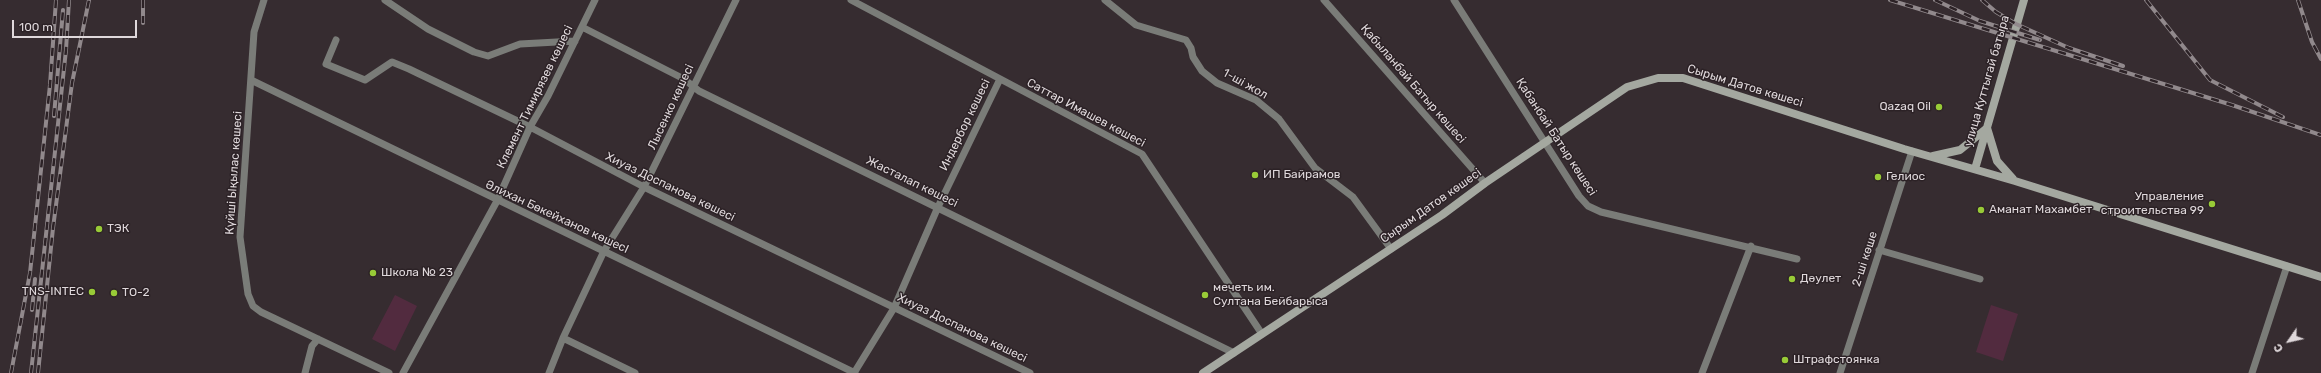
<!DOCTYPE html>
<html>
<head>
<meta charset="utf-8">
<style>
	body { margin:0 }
	#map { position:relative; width:2321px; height:373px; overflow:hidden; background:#362c30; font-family:Rubik,sans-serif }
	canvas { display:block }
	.north { position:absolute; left:2269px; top:321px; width:40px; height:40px; -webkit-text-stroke:3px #2c2226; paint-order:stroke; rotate:236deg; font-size:11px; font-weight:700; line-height:16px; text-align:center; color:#dfd8db }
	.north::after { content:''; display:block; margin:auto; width:14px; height:18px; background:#dfd8db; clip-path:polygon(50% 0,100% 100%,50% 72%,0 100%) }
	.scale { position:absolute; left:12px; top:20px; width:125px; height:18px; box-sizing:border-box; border:2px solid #dfd8db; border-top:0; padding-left:5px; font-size:12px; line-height:14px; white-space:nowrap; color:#dfd8db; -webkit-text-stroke:3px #2c2226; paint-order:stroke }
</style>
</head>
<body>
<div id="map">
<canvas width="2321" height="373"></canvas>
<div class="north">С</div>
<div class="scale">100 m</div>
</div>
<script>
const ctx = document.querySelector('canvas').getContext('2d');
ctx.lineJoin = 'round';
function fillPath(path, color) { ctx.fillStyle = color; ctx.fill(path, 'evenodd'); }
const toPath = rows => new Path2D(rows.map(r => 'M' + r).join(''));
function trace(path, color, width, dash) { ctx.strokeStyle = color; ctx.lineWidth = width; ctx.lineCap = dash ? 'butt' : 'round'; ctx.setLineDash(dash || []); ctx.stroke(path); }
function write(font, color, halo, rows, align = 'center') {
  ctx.font = font + ' Rubik,sans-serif'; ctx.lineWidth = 3; ctx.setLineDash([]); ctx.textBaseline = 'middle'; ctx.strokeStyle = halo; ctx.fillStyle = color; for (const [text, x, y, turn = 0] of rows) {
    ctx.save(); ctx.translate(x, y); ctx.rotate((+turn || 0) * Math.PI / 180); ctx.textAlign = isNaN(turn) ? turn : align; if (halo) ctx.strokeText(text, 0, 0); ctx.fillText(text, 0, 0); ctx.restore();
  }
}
fillPath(toPath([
	[395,295,417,306,395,351,372,339],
	[1991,305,2018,314,2003,361,1976,352]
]), '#522b3f');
trace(toPath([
	[264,0,254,32,240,237,248,294,253,306,261,312,389,373],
	[385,0,428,29,474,52,488,56,520,44,575,41],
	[851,0,1142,154,1262,334],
	[1105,0,1136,25,1186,40,1191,48,1193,57,1202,71,1217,83,1256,100,1279,119,1315,168,1353,197,1391,249],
	[1324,0,1485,183],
	[1454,0,1579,196,1588,206,1601,212,1797,259],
	[582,27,684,79,699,91,1234,353],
	[336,40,326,64,365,80,392,62,409,69,530,127,644,187,1030,373],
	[251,80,855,373],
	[1879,250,1980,279],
	[563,338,635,373],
	[305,373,312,346,318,339],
	[403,373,497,201,530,127,548,96,595,0],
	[549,373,563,338,604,251,644,187,736,0],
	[854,373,894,308,938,207,1000,79],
	[1702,373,1751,246],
	[1840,373,1912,151],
	[2252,373,2287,266]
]), '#7a7c78', 7);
trace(toPath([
	[1933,156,1960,150,1987,128,1997,161,2013,179],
	[1975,169,2024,0],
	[1203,373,1442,215,1485,183,1627,87,1658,78,1683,78,1904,149,2015,181,2321,277]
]), '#a4a8a0', 8);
const rail = toPath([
	[143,0,143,23],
	[1890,0,2232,105,2321,135],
	[1935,0,1980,21,2040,40],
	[1982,0,1996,12,2016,24,2069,48,2123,66],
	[2146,0,2210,80,2283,117],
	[2298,0,2312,42,2321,59],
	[54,116,63,10],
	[32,310,35,279],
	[11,373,30,273,50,85,56,0],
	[31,373,66,50,69,0],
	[38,373,53,228,72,83,89,0]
]);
trace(rail, '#91898c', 4);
trace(rail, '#2c2226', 2.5, [8]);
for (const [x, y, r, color] of [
	[1939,107,4,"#98cb37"],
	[1255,175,4,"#98cb37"],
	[1878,177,4,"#98cb37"],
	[2212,204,4,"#98cb37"],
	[1981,210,4,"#98cb37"],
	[99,229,4,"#98cb37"],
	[373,273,4,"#98cb37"],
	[1792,279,4,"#98cb37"],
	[92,292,4,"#98cb37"],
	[114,293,4,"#98cb37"],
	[1205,295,4,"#98cb37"],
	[1785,360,4,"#98cb37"]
]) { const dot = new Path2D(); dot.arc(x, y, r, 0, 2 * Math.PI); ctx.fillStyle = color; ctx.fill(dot); trace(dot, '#2c2226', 1.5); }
write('12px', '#dfd8db', '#2c2226', [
	["улица Куттыгай батыра",1987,81,-74],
	["1-ші жол",1245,84,29],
	["Қабыланбай Батыр көшесі",1413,84,49],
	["Сырым Датов көшесі",1745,86,17],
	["Клемент Тимирязев көшесі",535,97,-64],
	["Лысенко көшесі",671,107,-65],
	["Саттар Имашев көшесі",1086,113,28],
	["Индербор көшесі",965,125,-64],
	["Қабанбай Батыр көшесі",1556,137,57],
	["Күйші Ықылас көшесі",234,173,-86],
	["Жасталап көшесі",912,182,26],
	["Хиуаз Доспанова көшесі",670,187,26],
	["Сырым Датов көшесі",1431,206,-35],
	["Әлихан Бөкейханов көшесI",557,217,25],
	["2-ші көше",1865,259,-72],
	["Хиуаз Доспанова көшесі",962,328,26]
]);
write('12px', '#dfd8db', '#2c2226', [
	["Qazaq Oil",1931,107,"right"],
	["ИП Байрамов",1263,175],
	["Гелиос",1886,177],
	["Управление",2204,197,"right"],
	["строительства 99",2204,211,"right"],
	["Аманат Махамбет",1989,210],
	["ТЭК",107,229],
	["Школа № 23",381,273],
	["Дәулет",1800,279],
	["мечеть им.",1213,288],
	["Султана Бейбарыса",1213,302],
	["TNS-INTEC",84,292,"right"],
	["ТО-2",122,293],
	["Штрафстоянка",1793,360]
], 'left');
</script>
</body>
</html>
